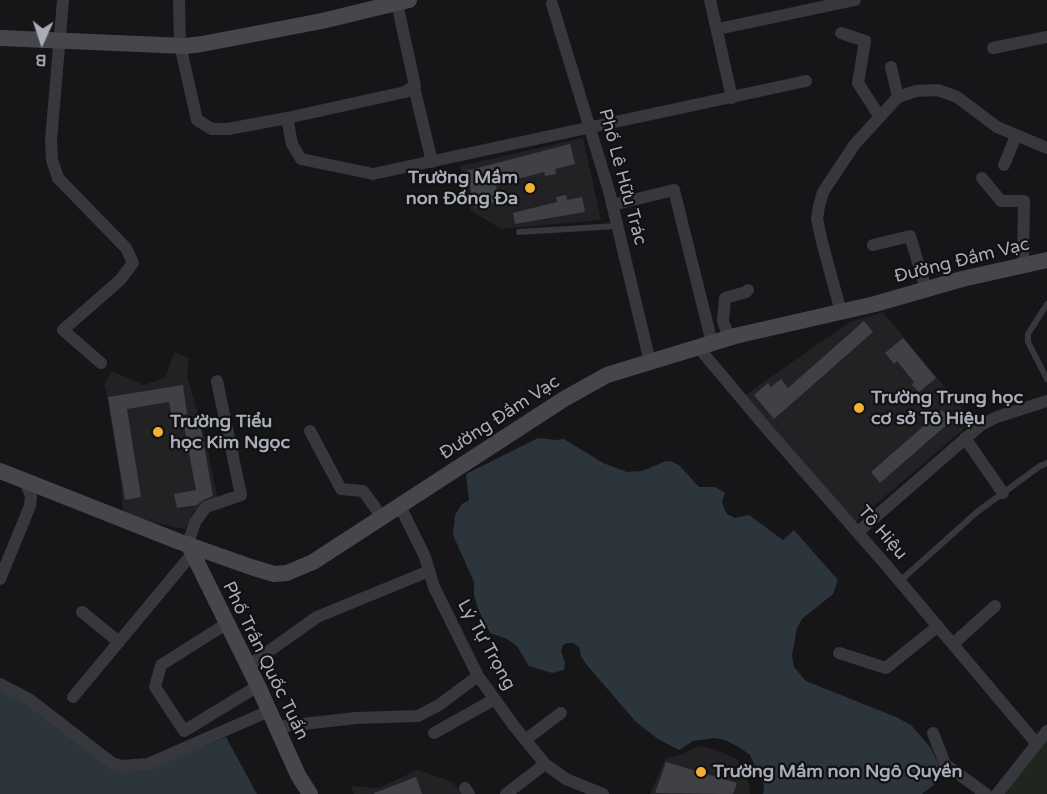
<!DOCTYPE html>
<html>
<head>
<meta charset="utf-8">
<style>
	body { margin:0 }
	#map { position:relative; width:1047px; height:794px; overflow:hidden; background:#161618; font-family:"Varela Round",sans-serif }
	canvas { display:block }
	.north { position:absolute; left:12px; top:12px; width:60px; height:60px; -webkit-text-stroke:4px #111113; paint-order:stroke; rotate:183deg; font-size:16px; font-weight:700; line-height:24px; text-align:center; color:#a8adb8 }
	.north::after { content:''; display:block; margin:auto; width:21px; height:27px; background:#a8adb8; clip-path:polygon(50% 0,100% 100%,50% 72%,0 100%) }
</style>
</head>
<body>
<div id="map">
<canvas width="1047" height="794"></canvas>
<div class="north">B</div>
</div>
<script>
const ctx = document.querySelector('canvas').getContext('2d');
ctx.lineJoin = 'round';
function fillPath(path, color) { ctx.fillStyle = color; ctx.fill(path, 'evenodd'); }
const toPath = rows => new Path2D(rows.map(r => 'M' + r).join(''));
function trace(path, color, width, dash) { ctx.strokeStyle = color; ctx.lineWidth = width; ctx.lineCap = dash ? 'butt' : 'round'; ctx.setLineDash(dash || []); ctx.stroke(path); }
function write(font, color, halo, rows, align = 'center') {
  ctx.font = font + ' "Varela Round",sans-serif'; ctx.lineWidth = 4.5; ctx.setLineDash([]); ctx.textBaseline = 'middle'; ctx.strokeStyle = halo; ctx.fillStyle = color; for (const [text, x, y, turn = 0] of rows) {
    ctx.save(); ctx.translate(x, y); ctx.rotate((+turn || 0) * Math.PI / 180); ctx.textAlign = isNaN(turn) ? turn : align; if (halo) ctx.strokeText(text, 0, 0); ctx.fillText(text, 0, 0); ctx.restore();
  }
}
fillPath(toPath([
	[583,138,601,220,501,229,470,210,460,166],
	[883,312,973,421,854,523,745,395,850,322],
	[174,352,189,358,187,376,206,442,218,500,193,512,185,529,123,516,121,484,107,396,104,384,112,371,144,385,165,378],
	[697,746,717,750,737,759,749,784,750,794,650,794,666,758,683,754],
	[417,770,450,781,465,794,354,794,351,786,379,788]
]), '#222225');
fillPath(toPath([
	[1047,733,1047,794,999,794]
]), '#1e261f');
fillPath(toPath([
	[538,438,556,440,564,439,603,463,627,472,642,471,666,461,673,462,680,466,699,487,715,487,725,493,722,501,724,508,727,514,735,518,749,515,783,540,794,530,838,580,833,594,802,619,797,628,792,656,794,667,806,681,896,717,911,725,931,748,942,772,935,784,922,794,763,794,764,786,750,755,739,747,725,740,715,738,693,741,679,750,658,739,636,722,586,664,581,656,579,647,573,643,566,643,563,645,561,651,565,663,564,670,552,673,529,666,517,646,507,639,490,633,478,609,474,595,474,582,453,535,455,515,462,504,469,500,466,474],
	[0,689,26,702,96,756,149,768,226,737,257,794,0,794]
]), '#2c353c');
fillPath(toPath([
	[570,144,575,164,555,169,556,174,545,176,544,172,502,183,502,184,496,186,500,201,475,208,466,171],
	[566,195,567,200,582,197,585,212,515,224,513,213,557,202,556,197],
	[864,321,873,332,774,419,754,395,768,383,771,387,781,379,788,388],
	[903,338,936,378,919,392,912,385,914,382,897,361,894,364,885,353],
	[183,385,187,414,172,417,169,402,127,409,141,497,125,500,108,397],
	[942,410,951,421,880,483,871,472],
	[200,423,213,496,203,500,197,505,177,508,174,494,196,490,184,426],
	[666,762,737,783,733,794,655,793],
	[416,777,422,794,374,794,374,793]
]), '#404145');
trace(toPath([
	[519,232,617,226],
	[1047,304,1028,334,1028,342,1047,379],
	[900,581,977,512,1040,466,1047,463]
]), '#37383d', 6);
trace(toPath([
	[63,0,51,140,52,160,58,178,126,248,133,263,120,280,63,330,101,363],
	[179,0,180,45,197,120,212,129,228,129,287,118,292,144,301,159,373,174,806,81],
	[710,0,732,98],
	[552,4,609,191,650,362],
	[718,29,855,0],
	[841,33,865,41,858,83,880,117],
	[993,48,1047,37],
	[891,67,898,97],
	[414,87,432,162],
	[287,118,405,92,415,86,397,3],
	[1004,165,1016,136],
	[982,178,1001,201,1024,201,1023,265],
	[612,205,674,190,712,343],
	[873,245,910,236,926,289],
	[841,312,822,242,817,219,819,206,823,192,855,144,898,97,916,91,938,90,957,97,997,127,1047,148],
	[729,338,723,321,725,298,746,292,748,290],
	[698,347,767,429,886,565,1037,744],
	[310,431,341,489,363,491,382,517],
	[965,438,1003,493],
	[400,506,425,557,434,587,478,676,514,726,545,764,566,779,603,794],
	[858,532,981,425,997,417,1047,401],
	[188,544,195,522,206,507,241,495,217,381],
	[0,579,30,506,31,496,25,481],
	[82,612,119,642],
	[226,624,161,665,155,687,184,731,258,686],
	[953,644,995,606],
	[839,653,886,668,938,626],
	[248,666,317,617,429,571],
	[0,684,29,699,112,763,121,766,148,764,269,711],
	[73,697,192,554],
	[276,727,356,718,418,716,439,705,478,676],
	[434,733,495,699],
	[933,733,945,764,986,794],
	[525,740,561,713],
	[465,788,469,794],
	[506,794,545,764],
	[997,794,1047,731]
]), '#37383d', 12);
trace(toPath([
	[0,38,185,46,202,44,322,21,409,0],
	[0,471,180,542,251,567,274,574,287,573,313,562,564,399,607,375,735,336,875,304,962,279,1047,260],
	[188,544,258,686,298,775,310,794]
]), '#45474d', 16);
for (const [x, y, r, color] of [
	[530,188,6,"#f2b134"],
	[859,408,6,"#f2b134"],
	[158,432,6,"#f2b134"],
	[701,772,6,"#f2b134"]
]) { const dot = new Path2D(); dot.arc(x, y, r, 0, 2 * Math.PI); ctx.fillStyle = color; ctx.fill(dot); trace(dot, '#111113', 2); }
write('18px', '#a8adb8', '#111113', [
	["Phố Lê Hữu Trác",622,177,75],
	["Đường Đầm Vạc",962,261,-14],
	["Đường Đầm Vạc",500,418,-33],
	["Tô Hiệu",882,533,49],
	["Lý Tự Trọng",486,645,61],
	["Phố Trần Quốc Tuấn",265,661,64]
]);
write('bold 18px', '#a8adb8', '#111113', [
	["Trường Mầm",518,178,"right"],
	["non Đống Đa",518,199,"right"],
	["Trường Trung học",871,398],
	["cơ sở Tô Hiệu",871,419],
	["Trường Tiểu",170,422],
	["học Kim Ngọc",170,443],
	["Trường Mầm non Ngô Quyền",713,772]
], 'left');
</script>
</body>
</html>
